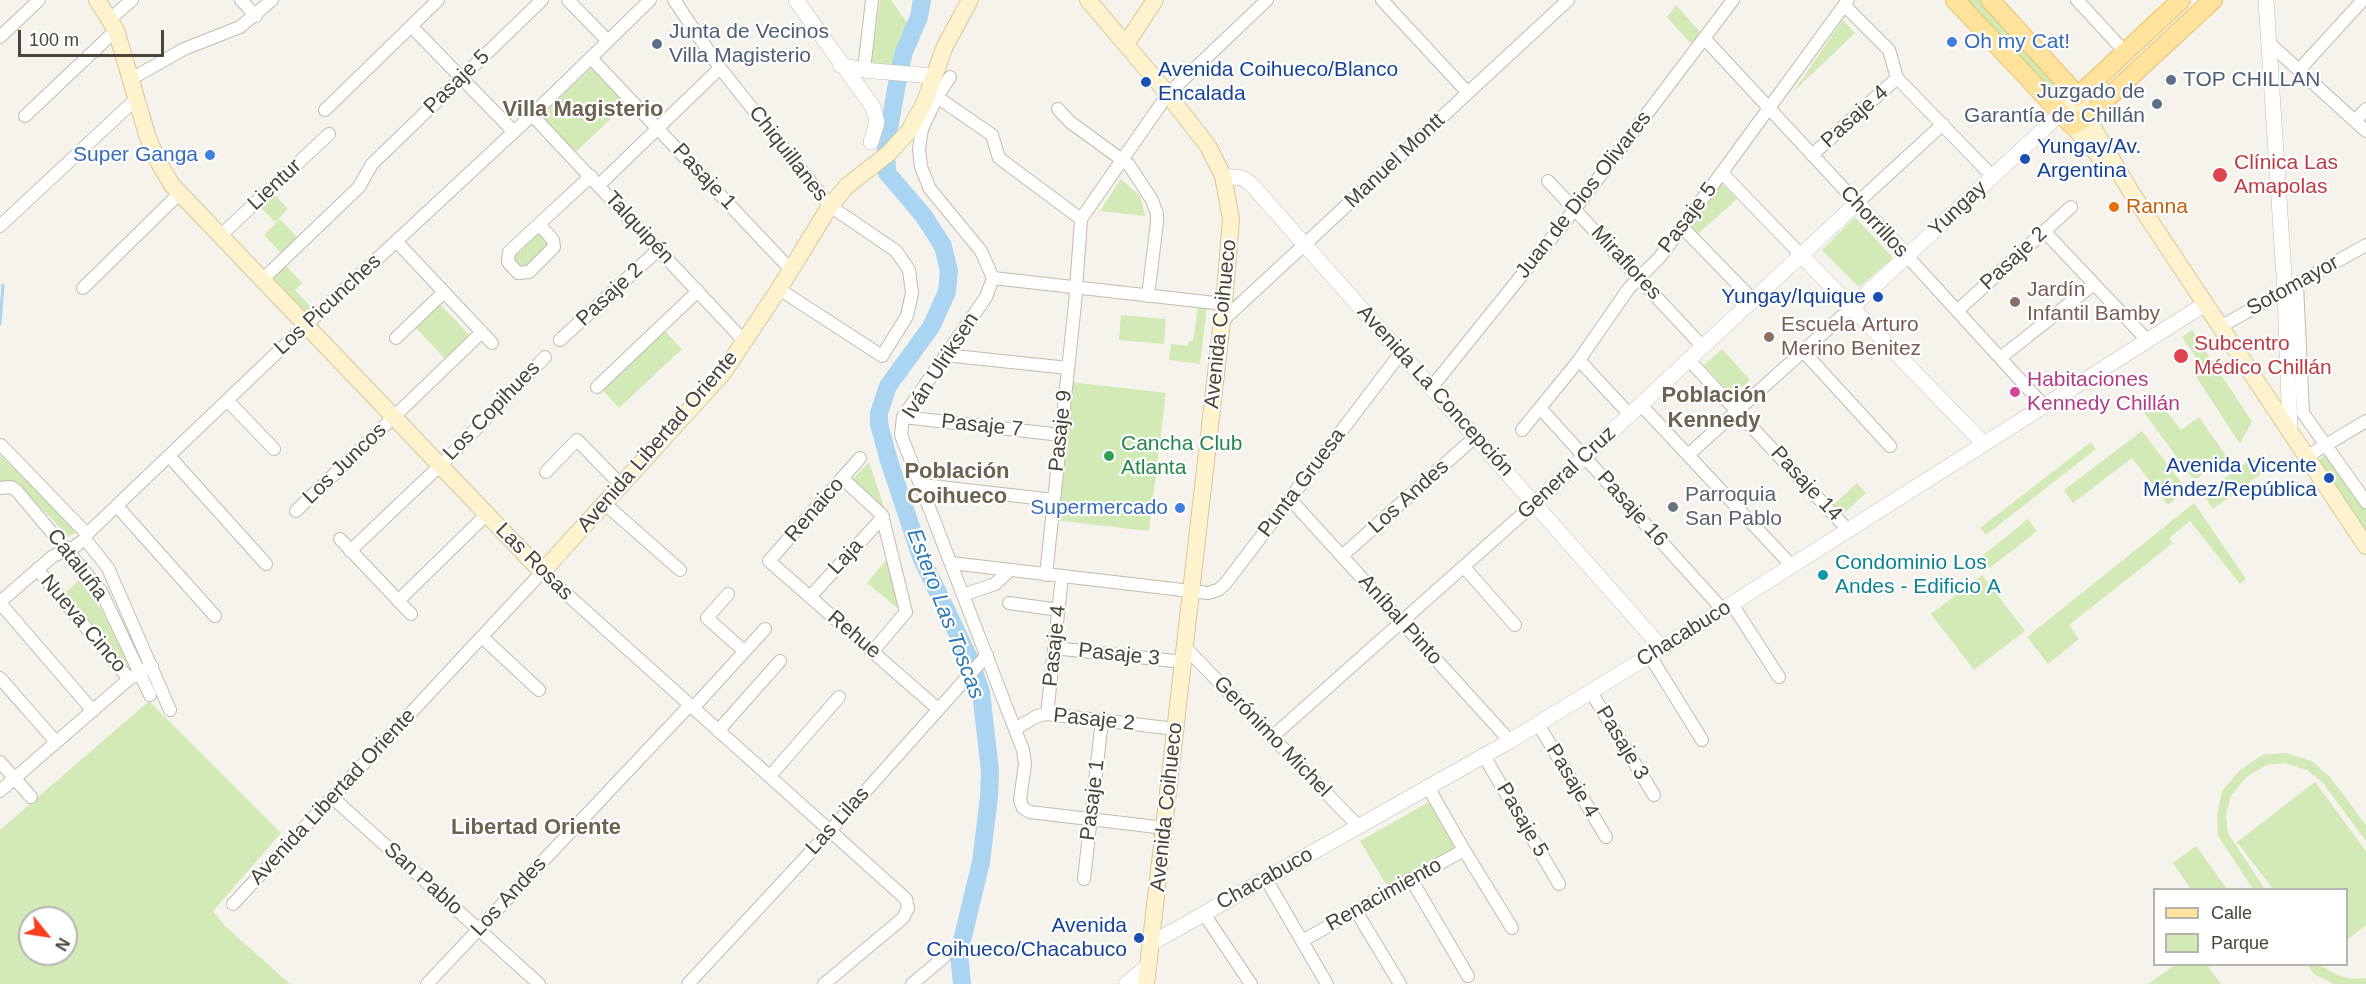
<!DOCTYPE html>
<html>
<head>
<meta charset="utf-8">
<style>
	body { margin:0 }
	#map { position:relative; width:2366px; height:984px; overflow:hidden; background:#f6f3ec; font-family:Helvetica,sans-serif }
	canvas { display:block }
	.legend { position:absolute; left:2153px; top:888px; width:195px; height:78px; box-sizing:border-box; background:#fff; border:2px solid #b7b4b0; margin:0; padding:8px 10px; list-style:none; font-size:18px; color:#4b4439 }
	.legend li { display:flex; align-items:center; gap:12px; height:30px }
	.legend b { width:30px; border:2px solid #b7b4b0 }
	.north { position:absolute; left:18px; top:906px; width:60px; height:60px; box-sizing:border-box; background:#fff; border:2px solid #b7b4b0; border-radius:50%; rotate:120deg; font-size:16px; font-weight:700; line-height:24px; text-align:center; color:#4b4439 }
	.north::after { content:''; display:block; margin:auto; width:21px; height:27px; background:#fc3f1d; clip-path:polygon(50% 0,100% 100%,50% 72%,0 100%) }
	.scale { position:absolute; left:18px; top:30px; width:146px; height:27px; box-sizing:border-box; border:3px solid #4b4439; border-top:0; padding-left:8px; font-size:18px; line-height:21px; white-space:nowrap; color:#4b4439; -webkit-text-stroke:4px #fff; paint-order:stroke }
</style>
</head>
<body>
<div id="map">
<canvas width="2366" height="984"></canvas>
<ul class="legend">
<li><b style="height:8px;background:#ffe39c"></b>Calle</li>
<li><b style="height:16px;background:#d2eab5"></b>Parque</li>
</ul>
<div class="north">N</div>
<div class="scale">100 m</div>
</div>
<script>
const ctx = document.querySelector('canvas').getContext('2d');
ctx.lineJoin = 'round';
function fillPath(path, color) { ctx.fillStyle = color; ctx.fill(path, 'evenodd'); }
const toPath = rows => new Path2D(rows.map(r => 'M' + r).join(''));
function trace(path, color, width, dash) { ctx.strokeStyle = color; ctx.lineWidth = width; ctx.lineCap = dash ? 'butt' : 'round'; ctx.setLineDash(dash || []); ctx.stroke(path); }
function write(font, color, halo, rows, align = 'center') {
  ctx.font = font + ' Helvetica,sans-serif'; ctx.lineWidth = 4.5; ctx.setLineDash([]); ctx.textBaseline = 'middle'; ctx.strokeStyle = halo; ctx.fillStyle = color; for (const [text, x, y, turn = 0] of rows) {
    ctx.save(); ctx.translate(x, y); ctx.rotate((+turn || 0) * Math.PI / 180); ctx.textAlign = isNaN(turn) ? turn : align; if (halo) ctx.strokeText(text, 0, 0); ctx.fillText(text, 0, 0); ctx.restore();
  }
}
fillPath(toPath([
	[880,0,891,0,908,24,891,68,871,65],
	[1961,0,1981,0,2070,97,2060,106],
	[1676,5,1700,32,1691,44,1667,17],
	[1843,20,1855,33,1793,92],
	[591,68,626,104,576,152,541,116],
	[1121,179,1140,196,1145,216,1100,211],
	[1720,182,1737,199,1698,234,1688,226],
	[272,192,288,209,275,222,258,204],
	[1855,217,1893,258,1859,287,1822,250],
	[280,219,299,239,282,254,264,235],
	[540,233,550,244,526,270,520,270,513,262,513,256,535,234],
	[285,265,302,283,295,290,313,309,302,319,267,283],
	[439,303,472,338,447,361,415,327],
	[1198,306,1207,307,1200,364,1169,360,1171,344,1188,346,1189,341,1193,341],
	[1121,315,1166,319,1164,344,1119,340],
	[663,329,682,349,619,408,601,388],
	[2192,330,2252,422,2240,444,2195,375,2204,369,2182,337],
	[1722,349,1750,380,1733,396,1704,365],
	[1070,382,1166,393,1149,531,1053,520],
	[2158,400,2181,430,2199,417,2227,457,2198,478,2192,478,2143,411],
	[2142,431,2187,490,2168,505,2132,458,2073,503,2064,490],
	[2091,442,2096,449,1986,535,1980,528],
	[2329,453,2366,509,2366,533,2317,461],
	[0,455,60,514,79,532,68,536,20,486,11,482,0,481],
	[2250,460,2274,460,2276,463,2213,509,2203,494],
	[869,462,887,516,851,481],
	[1857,483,1866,493,1840,517,1831,507],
	[2194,503,2246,579,2240,584,2190,521,2169,538,2173,543,2069,625,2079,639,2048,664,2027,637],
	[2028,519,2037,531,1990,568,1981,557],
	[887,559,901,611,867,583],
	[1982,575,2025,631,1974,670,1931,614],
	[79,580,102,611,130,668,66,592],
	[149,701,281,833,213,911,225,926,290,984,0,984,0,830],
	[30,918,66,918,66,954,30,954],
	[2286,753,2312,761,2330,777,2366,825,2366,841,2323,783,2307,770,2285,763,2266,765,2245,778,2231,796,2226,815,2228,833,2265,889,2253,889,2218,836,2217,815,2222,791,2239,771,2262,755],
	[2315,782,2366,851,2366,925,2347,940,2346,890,2273,889,2237,842],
	[1429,802,1457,851,1389,889,1360,841],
	[2196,846,2227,889,2191,889,2173,863],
	[2176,964,2207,965,2221,984,2148,984],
	[2307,965,2319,965,2340,976,2354,979,2366,978,2366,984,2334,984,2314,974]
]), '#d2eab5');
trace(toPath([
	[0,324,3,285]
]), '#a9d4f2', 3);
trace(toPath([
	[922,0,919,17,904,52,899,72,886,146,887,173,923,215,943,246,949,271,947,292,931,327,888,386,879,413,879,424,889,461,921,557,969,658,981,692,990,771,989,797,981,862,959,953,962,984]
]), '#a9d4f2', 18);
const minor = toPath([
	[241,0,256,16],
	[568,0,608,41],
	[674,0,720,68,830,206,896,251,909,270,912,293,907,316,882,356,779,289],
	[1382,0,1468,93],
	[2077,0,2125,52],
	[1844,5,1889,50,1897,78,1993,177],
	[110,19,132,0],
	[411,26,514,132],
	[0,37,39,0],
	[1704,38,1857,203,1943,124],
	[2269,43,2366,131],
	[591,58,791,270],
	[864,70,872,0],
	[2299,70,2363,0],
	[950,77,937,97,922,129,919,149,921,167,930,189,981,251,993,278,986,297,903,417,901,435,1023,750,1025,764,1020,800,1023,808,1030,812,1165,828],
	[131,79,184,49,240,27,272,0],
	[937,97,992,135,999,158,1081,219],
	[1058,109,1070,122,1129,165,1152,200,1157,214,1157,222,1148,296],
	[325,110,438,0],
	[532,115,745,342],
	[25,116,116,30],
	[2355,121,2366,109],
	[1812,155,1897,78],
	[1722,173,1801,255],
	[1548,181,1703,347],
	[599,185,720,68],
	[539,224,553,240,554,247,529,272,518,273,508,262,509,252,539,224,591,176],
	[0,226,136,99],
	[1682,227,1753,300],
	[2044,231,2147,340],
	[220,236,329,134],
	[396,241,492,343],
	[1907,256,2044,406],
	[993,278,1224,304],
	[262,280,359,187,372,164,542,0],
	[2297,284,2303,413,2366,502],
	[83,288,180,193],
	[1957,311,2071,207],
	[1222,321,1568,0],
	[2220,327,2366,245],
	[396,338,444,292],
	[560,340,659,249],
	[1803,351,1890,446],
	[945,355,1068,368],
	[2000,358,2094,284],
	[1579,360,1630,415],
	[1689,360,1848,530],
	[597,387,698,291],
	[1431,388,1575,209,1733,0],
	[227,400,274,449],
	[1641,405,1792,566],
	[1541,409,1723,610],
	[903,417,1061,435],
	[1522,430,1579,360,1629,288,1660,257,1848,0],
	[1,445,87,534],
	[1688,455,1851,308],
	[169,456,266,564],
	[2306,457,2366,421],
	[860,458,769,561,938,709],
	[546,472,577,440,622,486],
	[842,478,882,515,906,612,873,651],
	[922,485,1054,500],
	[0,488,11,487,17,491,101,591,150,695],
	[1290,499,1510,741],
	[605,504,680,570],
	[117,506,215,616],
	[296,511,482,332],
	[85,539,108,568,170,710],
	[340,539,411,614],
	[350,551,449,457,545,357],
	[1342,556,1475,437],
	[951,563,1208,593,1218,590,1225,584,1400,354],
	[1464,567,1515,625],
	[37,569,129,679],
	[1046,575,1075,304,1081,219,1168,94,1267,0],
	[728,594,707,618,744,651],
	[963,595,995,584,1009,571],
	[810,597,883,517],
	[398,601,487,514],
	[0,602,53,556,74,547,85,539,87,534,306,325,532,115,650,0],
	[0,603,93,711],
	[1009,603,1059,610],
	[1732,604,1779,677],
	[482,637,539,690],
	[1185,647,1359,827],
	[1054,648,1184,662],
	[1650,656,1702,740],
	[0,678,56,742],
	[1591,692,1654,795],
	[693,708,765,629],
	[1047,714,1062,577],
	[1538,724,1606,837],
	[1015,729,1037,716,1047,714,1176,729],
	[718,731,780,661],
	[1272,737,1535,503],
	[1484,756,1559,884],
	[0,762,31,797],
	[770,776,839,697],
	[0,791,129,679,152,666],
	[333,798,539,984],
	[1464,850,1512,928],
	[1084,879,1102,720],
	[1266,879,1302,941,1464,850,1428,787],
	[1411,879,1468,976],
	[233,904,542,572,906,899,908,908,903,918,824,984],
	[1356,911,1400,984],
	[1204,914,1251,984],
	[1302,941,1327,984],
	[427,984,690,705],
	[688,984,830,831,987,655],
	[912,984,944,957]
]);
const tertiary = toPath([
	[796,0,873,107,877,122,871,142],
	[2266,0,2285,291,2290,432],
	[840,65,864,70,932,76],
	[1223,176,1242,178,1251,184,1662,648],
	[1801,255,1984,444],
	[1851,308,2061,113],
	[1535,503,1857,203,1907,256],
	[1152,943,1510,741,1662,648,2205,304],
	[1126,984,1149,965]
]);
const secondary = toPath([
	[97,0,116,30,148,138,159,163,172,185,542,572,723,373,779,289,830,206,847,186,889,153,909,131,924,104,945,46,970,0],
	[1088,0,1162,87,1208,146,1223,176,1231,219,1224,304,1146,984],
	[1126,44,1155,0],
	[2061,113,2078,96,2087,117,2131,192,2366,546],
	[2072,125,2106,164]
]);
const primary = toPath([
	[1955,0,2072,125,2087,117,2213,0],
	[1990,0,2078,96,2181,0]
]);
trace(minor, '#c2bbae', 14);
trace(tertiary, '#c2bbae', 16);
trace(secondary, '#d6c79b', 18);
trace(primary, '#e6c16a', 20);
trace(minor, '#fff', 12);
trace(tertiary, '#fff', 15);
trace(secondary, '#fff3cd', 16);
trace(primary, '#ffe39c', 18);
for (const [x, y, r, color] of [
	[1952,42,6,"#3f7fe0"],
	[657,44,6,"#5c6f8a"],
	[2171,80,6,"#5c6f8a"],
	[1146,82,6,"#1a4fb4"],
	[2157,104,6,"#5c6f8a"],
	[210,155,6,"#3f7fe0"],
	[2025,159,6,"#1a4fb4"],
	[2220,175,8,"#e0444e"],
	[2114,207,6,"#e8710a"],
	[1878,297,6,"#1a4fb4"],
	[2015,302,6,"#8d6e63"],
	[1769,337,6,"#8d6e63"],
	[2181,356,8,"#e0444e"],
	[2015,392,6,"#d1479c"],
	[1109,456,6,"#2e9e5b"],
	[2329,478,6,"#1a4fb4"],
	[1673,507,6,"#6b7280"],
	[1180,508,6,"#3f7fe0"],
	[1823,575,6,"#0f9aa8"],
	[1139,938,6,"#1a4fb4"]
]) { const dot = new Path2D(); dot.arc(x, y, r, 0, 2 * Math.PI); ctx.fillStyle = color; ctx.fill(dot); trace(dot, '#fff', 2); }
write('21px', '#4e5e75', '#fff', [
	["Junta de Vecinos",669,32],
	["Villa Magisterio",669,56],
	["TOP CHILLAN",2183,80],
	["Juzgado de",2145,92,"right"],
	["Garantía de Chillán",2145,116,"right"]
], 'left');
write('21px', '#366cbe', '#fff', [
	["Oh my Cat!",1964,42,"left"],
	["Super Ganga",198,155],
	["Supermercado",1168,508]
], 'right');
write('21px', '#164399', '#fff', [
	["Avenida Coihueco/Blanco",1158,70,"left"],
	["Encalada",1158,94,"left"],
	["Yungay/Av.",2037,147,"left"],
	["Argentina",2037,171,"left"],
	["Yungay/Iquique",1866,297],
	["Avenida Vicente",2317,466],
	["Méndez/República",2317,490],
	["Avenida",1127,926],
	["Coihueco/Chacabuco",1127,950]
], 'right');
write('21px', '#4b4439', '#fff', [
	["Pasaje 5",457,82,-44],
	["Pasaje 4",1855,117,-42],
	["Chiquillanes",788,154,52],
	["Manuel Montt",1395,161,-43],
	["Pasaje 1",704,177,47],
	["Lientur",275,185,-43],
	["Juan de Dios Olivares",1584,195,-52],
	["Yungay",1958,209,-43],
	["Pasaje 5",1688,218,-53],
	["Chorrillos",1874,222,47],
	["Talquipén",639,228,47],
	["Pasaje 2",2014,259,-43],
	["Miraflores",1626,263,47],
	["Sotomayor",2293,286,-29],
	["Pasaje 2",610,295,-43],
	["Los Picunches",328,305,-43],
	["Avenida Coihueco",1221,324,-84],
	["Iván Ulriksen",941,366,-57],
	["Avenida La Concepción",1435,391,48],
	["Los Copihues",492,411,-46],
	["Pasaje 7",982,426,6],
	["Pasaje 9",1061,431,-84],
	["Avenida Libertad Oriente",658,442,-49],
	["Los Juncos",345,464,-44],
	["General Cruz",1567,473,-43],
	["Punta Gruesa",1302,483,-53],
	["Pasaje 14",1806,484,47],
	["Los Andes",1409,497,-42],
	["Pasaje 16",1632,509,48],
	["Renaico",815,510,-49],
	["Laja",846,557,-47],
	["Las Rosas",534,562,45],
	["Cataluña",77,565,52],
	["Aníbal Pinto",1400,620,48],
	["Nueva Cinco",83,624,50],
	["Chacabuco",1684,634,-32],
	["Rehue",854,635,40],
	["Pasaje 4",1055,646,-84],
	["Pasaje 3",1119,655,6],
	["Pasaje 2",1094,720,6],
	["Gerónimo Michel",1272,737,46],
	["Pasaje 3",1622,743,59],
	["Pasaje 4",1572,781,59],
	["Avenida Libertad Oriente",333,797,-47],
	["Pasaje 1",1093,800,-83],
	["Avenida Coihueco",1167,807,-84],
	["Pasaje 5",1522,820,60],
	["Las Lilas",838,821,-48],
	["San Pablo",423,879,42],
	["Chacabuco",1265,879,-29],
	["Renacimiento",1384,895,-29],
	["Los Andes",509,897,-47]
]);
write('21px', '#be3a42', '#fff', [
	["Clínica Las",2234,163],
	["Amapolas",2234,187],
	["Subcentro",2194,344],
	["Médico Chillán",2194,368]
], 'left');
write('21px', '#c56008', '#fff', [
	["Ranna",2126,207]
], 'left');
write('21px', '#785e54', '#fff', [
	["Jardín",2027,290],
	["Infantil Bamby",2027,314],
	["Escuela Arturo",1781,325],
	["Merino Benitez",1781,349]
], 'left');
write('21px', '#b23c85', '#fff', [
	["Habitaciones",2027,380],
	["Kennedy Chillán",2027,404]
], 'left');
write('21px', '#27864d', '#fff', [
	["Cancha Club",1121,444],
	["Atlanta",1121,468]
], 'left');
write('21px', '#5b616d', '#fff', [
	["Parroquia",1685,495],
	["San Pablo",1685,519]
], 'left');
write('21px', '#0d838f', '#fff', [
	["Condominio Los",1835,563],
	["Andes - Edificio A",1835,587]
], 'left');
write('bold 22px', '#6e6250', '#fff', [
	["Villa Magisterio",583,110],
	["Población",1714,396],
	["Kennedy",1714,421],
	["Población",957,472],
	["Coihueco",957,497],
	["Libertad Oriente",536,828]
]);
write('italic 22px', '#2e7ab2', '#fff', [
	["Estero Las Toscas",945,614,69]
]);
</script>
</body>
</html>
